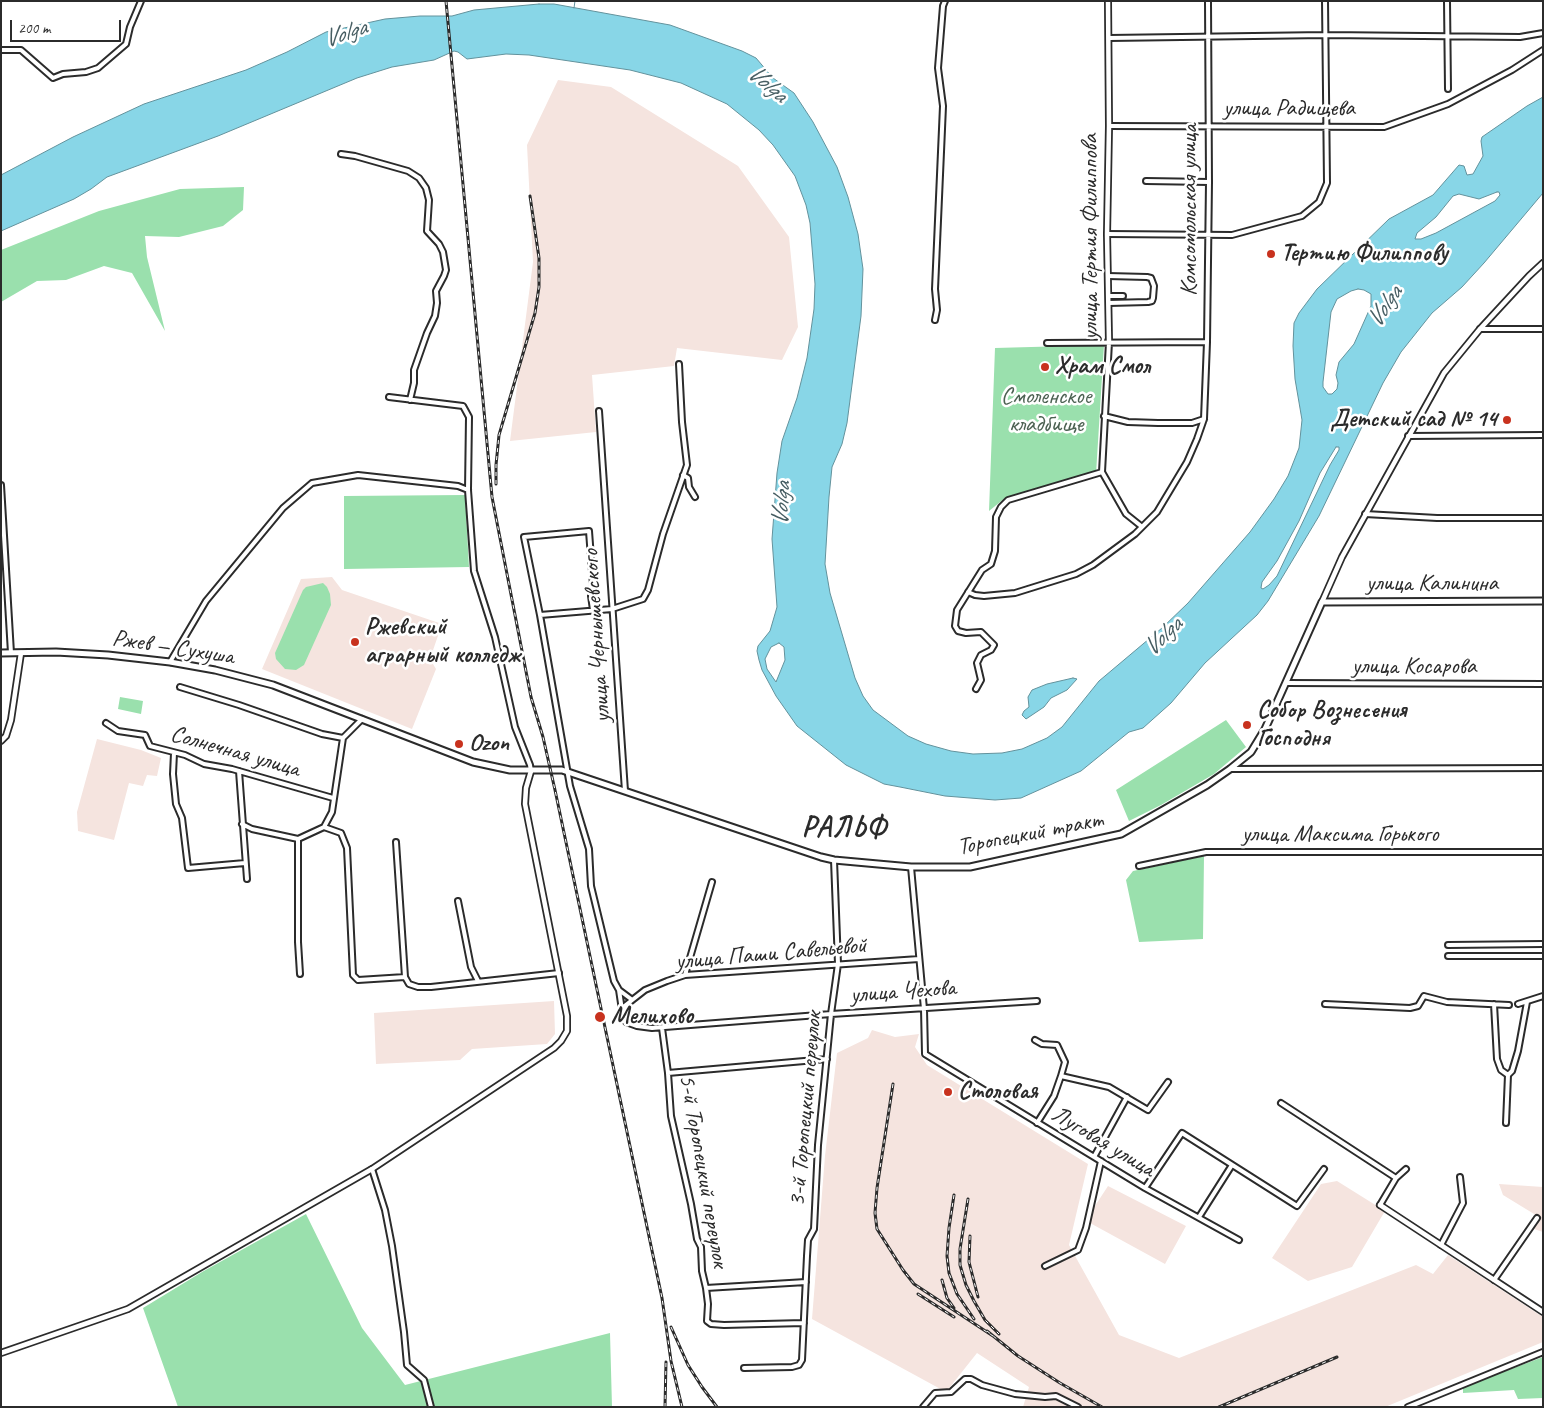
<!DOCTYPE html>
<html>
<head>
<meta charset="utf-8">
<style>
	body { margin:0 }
	#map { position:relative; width:1544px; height:1408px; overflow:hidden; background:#fff; font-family:Caveat,sans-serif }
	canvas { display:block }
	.frame { position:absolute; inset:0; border:2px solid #2b2b2b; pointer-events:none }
	.scale { position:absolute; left:10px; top:20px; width:111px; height:22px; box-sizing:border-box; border:2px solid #2b2b2b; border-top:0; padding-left:6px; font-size:15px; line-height:18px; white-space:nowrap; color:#2b2b2b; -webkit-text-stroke:4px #fff; paint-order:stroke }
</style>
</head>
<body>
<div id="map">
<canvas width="1544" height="1408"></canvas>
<div class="frame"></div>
<div class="scale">200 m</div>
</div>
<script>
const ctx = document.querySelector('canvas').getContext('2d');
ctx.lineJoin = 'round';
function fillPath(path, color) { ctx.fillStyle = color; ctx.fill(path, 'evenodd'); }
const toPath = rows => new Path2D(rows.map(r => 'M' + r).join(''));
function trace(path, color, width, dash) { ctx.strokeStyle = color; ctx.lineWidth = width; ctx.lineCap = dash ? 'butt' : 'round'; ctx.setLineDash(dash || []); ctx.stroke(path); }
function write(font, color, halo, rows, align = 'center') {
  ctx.font = font + ' Caveat,sans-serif'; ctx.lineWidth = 5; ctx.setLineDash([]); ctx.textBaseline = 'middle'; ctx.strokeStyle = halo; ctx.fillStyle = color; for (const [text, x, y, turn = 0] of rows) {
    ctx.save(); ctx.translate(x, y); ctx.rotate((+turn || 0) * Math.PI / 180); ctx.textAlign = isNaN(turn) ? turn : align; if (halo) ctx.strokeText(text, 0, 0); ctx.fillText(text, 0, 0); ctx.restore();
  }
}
fillPath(toPath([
	[558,80,611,87,738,166,789,237,798,327,782,360,677,348,674,366,592,375,596,432,510,441,533,262,527,145],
	[332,577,342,590,442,624,430,659,436,669,412,729,262,669,301,579],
	[97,739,141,750,161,758,157,776,147,775,143,786,129,783,114,840,78,831,77,812],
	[554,1001,555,1034,547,1044,472,1049,460,1060,376,1064,374,1013],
	[872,1030,895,1037,919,1034,915,1047,927,1065,1088,1164,1069,1245,1119,1335,1179,1358,1416,1265,1433,1274,1448,1255,1543,1317,1543,1342,1385,1407,1023,1407,1029,1387,977,1353,946,1392,812,1319,825,1156,837,1053,868,1038],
	[1337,1181,1385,1211,1352,1267,1308,1281,1272,1258,1321,1184],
	[1499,1184,1543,1187,1543,1232,1534,1229,1539,1217,1503,1195],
	[1108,1186,1186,1226,1165,1264,1090,1223,1093,1209]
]), '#f5e4df');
fillPath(toPath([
	[244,187,243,210,223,226,179,237,145,236,147,257,165,331,132,273,104,266,66,280,37,281,1,302,1,250,99,211,180,189],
	[1104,345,1096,474,1005,498,989,511,995,348],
	[465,495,469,567,344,569,344,496],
	[323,583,327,587,330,594,331,605,304,665,296,670,285,669,276,659,275,653,303,590,306,587],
	[120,697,143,701,141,714,118,709],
	[1226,720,1246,747,1214,774,1161,805,1129,821,1116,790],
	[1204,856,1203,939,1139,942,1126,880,1133,871],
	[306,1214,362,1328,405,1385,610,1333,612,1407,178,1407,143,1308,202,1272],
	[1543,1357,1543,1398,1518,1399,1514,1390,1463,1393,1463,1387]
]), '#9ae0ad');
const water = toPath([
	[539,4,554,4,670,25,742,51,756,58,773,78,794,93,813,122,837,167,848,197,858,234,863,269,861,316,847,423,842,444,832,467,829,497,825,564,830,593,855,678,863,696,873,710,908,736,926,744,951,751,973,754,1002,753,1022,749,1047,738,1062,727,1099,681,1162,628,1188,603,1250,532,1274,499,1288,476,1299,448,1302,420,1295,379,1293,346,1294,323,1299,313,1317,289,1389,219,1433,195,1459,165,1464,166,1467,175,1473,174,1483,156,1481,141,1482,137,1527,106,1543,97,1543,193,1484,263,1462,287,1432,313,1401,352,1383,383,1319,516,1268,601,1257,615,1205,663,1171,703,1143,728,1129,732,1081,771,1021,798,995,800,945,796,900,787,884,784,846,765,797,726,776,696,762,670,759,660,757,651,758,646,770,631,777,607,772,539,777,473,782,441,797,398,807,358,814,309,815,284,810,223,806,205,795,176,773,145,759,130,727,104,681,83,630,70,529,55,506,54,467,59,458,52,454,51,434,60,392,67,357,78,218,136,107,177,91,189,74,199,1,231,1,175,73,137,144,104,246,70,287,52,326,32,385,19,420,16,452,16,474,10,539,4],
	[1497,192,1499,192,1500,195,1495,201,1436,233,1421,239,1415,239,1417,233,1436,217,1453,196,1459,194,1479,199,1497,192],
	[1358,289,1364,290,1371,294,1371,306,1354,344,1339,362,1336,375,1338,383,1337,389,1332,394,1328,394,1323,387,1323,382,1331,312,1337,299,1351,291,1358,289],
	[1388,299,1391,301,1391,304,1382,317,1378,316,1382,304,1385,300,1388,299],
	[1336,447,1339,447,1339,450,1330,465,1277,576,1269,585,1263,589,1261,588,1262,582,1277,561,1299,521,1320,473,1336,447],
	[779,643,784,647,785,660,776,682,767,669,765,659,771,647,779,643],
	[1073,678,1077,679,1067,690,1051,698,1044,707,1026,719,1022,715,1024,711,1029,707,1028,697,1032,690,1047,684,1073,678]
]);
fillPath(water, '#88d6e7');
trace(water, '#63929c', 1);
trace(toPath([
	[574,8,575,1]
]), '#63929c', 1);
const minor = toPath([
	[1447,1,1448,89],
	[1109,38,1326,35,1520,37,1543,33],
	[1,50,21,50,53,78,63,74,86,72,98,68,126,44,130,27,141,1],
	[1109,126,1384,127,1448,104,1512,70,1543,50],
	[341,154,355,156,408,171,419,178,426,188,429,200,427,231,439,244,443,252,446,270,444,276,436,291,437,303,435,316,427,333,414,370,414,383,410,400],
	[1146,181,1209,182],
	[1107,234,1232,235,1302,216,1319,202,1327,183,1325,1],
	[1108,276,1147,277,1151,278,1154,286,1153,298,1152,301,1148,302,1109,303],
	[1109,296,1123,296],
	[935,320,937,310,935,289,943,106,938,68,943,6,945,1],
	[1480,329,1543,329],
	[1047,343,1207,342],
	[389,397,463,406,469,417,468,490,474,571,495,637,515,727,530,765,531,771],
	[599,411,625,791],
	[1104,416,1128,422,1158,423,1192,423,1204,419],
	[1408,436,1543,435],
	[1102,472,1109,342],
	[1102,472,1126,514,1141,526],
	[683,475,688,478,689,487,695,497],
	[1,485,11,653],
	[1365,514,1437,518,1543,518],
	[968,592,975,595,984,596,1015,593,1076,574,1093,565,1135,534,1157,512,1187,462,1197,439,1204,419,1207,342,1209,182,1208,1],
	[593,610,591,596,593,585,589,531,524,537,540,615,570,786,589,849,591,886,614,981,619,990,631,999],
	[540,615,612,609,643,599,648,590,663,534,687,465,682,422,679,364],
	[170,662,206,601,283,508,312,483,358,475,458,486,468,490],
	[1286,683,1543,684],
	[180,687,239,705,322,734,343,738],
	[976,689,981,680,977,663,981,655,991,650,994,645,981,632,966,633,958,631,955,626,957,610,982,570,991,564,995,551,996,517,1001,507,1008,500,1102,472],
	[106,723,118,731,145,735,150,746,185,755,204,764,232,769,333,798],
	[174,753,173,774,176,804,182,818,188,868,245,863],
	[1230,769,1543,768],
	[239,771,247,879],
	[242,824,252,829,298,839],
	[324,827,341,833,347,848,353,975,358,980,405,977],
	[396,842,405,977,409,984,418,987,431,987,559,973],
	[1139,866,1206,852,1543,852],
	[911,867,924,1009,925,1054,1145,1188,1239,1240],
	[458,901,471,967,478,981],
	[1448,945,1543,944],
	[1448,956,1543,956],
	[300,974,298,942,298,839,324,827,332,812,343,738,362,719],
	[685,975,712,882],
	[619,990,623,1017,626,1022,637,1026,652,1028,831,1014,1037,1001],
	[1325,1004,1410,1008,1418,1006,1424,996,1447,1002,1509,1005],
	[1494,1004,1497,1059,1501,1070,1508,1075],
	[1518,1004,1543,996],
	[622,1008,645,990,667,981,685,975,919,959],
	[662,1028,668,1073,671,1116,691,1204,697,1239,701,1247,702,1271,706,1288,708,1304,707,1321,711,1324,724,1325,804,1323],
	[1035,1040,1042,1044,1057,1045,1065,1062,1061,1076,1109,1087,1148,1110,1168,1082],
	[668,1073,827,1059],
	[1281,1103,1396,1178],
	[1037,1123,1054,1096,1061,1076],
	[1506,1123,1508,1075,1512,1071,1518,1051,1527,1002],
	[1094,1157,1127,1097],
	[372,1169,385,1210,392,1246,404,1332,407,1365,424,1380,431,1407],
	[1145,1188,1182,1133,1297,1206,1324,1169],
	[1380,1205,1396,1178,1406,1169],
	[1199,1217,1232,1165],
	[1441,1245,1463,1203,1460,1177],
	[1045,1266,1078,1250,1086,1228,1101,1161],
	[1494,1280,1537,1218],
	[706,1288,806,1282],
	[744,1368,792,1367,799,1365,802,1360,807,1256,808,1240,814,1229,818,1145,831,1014,838,964,834,860],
	[923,1407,935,1393,951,1392,965,1379,971,1379,982,1385,1015,1394,1045,1397,1056,1396,1078,1407]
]);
const tertiary = toPath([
	[1108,1,1109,126,1107,234,1109,342],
	[1322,602,1342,557,1444,373,1480,329,1529,276,1543,263],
	[1,741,6,736,11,720,21,653],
	[1380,1205,1543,1312],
	[1,1353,128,1309,372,1169,554,1048,561,1041,567,1031,567,1016,525,804,526,788,531,771],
	[1408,1407,1543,1352]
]);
const secondary = toPath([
	[1,653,56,652,108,655,170,662,215,670,273,685,473,762,510,770,562,770,821,857,834,860,911,867,970,867,1121,834,1207,785,1230,769,1251,752,1265,729,1322,602,1543,601]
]);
trace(minor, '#2b2b2b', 8);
trace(tertiary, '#2b2b2b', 8);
trace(secondary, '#2b2b2b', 9);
trace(minor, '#fff', 4);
trace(tertiary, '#fff', 4.5);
trace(secondary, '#fff', 5);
const rail = toPath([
	[446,1,492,497,531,697,543,737,555,790,662,1298,671,1361,682,1407],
	[496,484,496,465,499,435,535,313,539,287,539,258,530,196],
	[893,1084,877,1188,875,1213,877,1229,903,1270,914,1284,993,1336],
	[954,1195,949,1228,947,1256,949,1273,957,1294,974,1319],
	[968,1199,960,1249,960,1265,966,1285,974,1301,985,1320,999,1334],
	[970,1236,969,1262,978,1297],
	[942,1280,947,1298,954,1308],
	[918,1294,954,1317],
	[671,1327,688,1365,702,1387,717,1407],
	[987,1331,1018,1356,1060,1383,1102,1407],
	[665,1407,666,1362],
	[1219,1407,1337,1357]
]);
trace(rail, '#2b2b2b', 3);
trace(rail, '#fff', 1, [4]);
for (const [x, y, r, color] of [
	[1271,254,5,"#c8321e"],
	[1045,367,5,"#c8321e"],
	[1507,420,5,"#c8321e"],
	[355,642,5,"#c8321e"],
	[1247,725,5,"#c8321e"],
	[459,744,5,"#c8321e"],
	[600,1017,6,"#c8321e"],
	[948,1092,5,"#c8321e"]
]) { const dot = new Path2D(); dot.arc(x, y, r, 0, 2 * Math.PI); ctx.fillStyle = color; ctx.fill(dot); trace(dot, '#fff', 2); }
write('24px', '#2b2b2b', '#fff', [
	["улица Радищева",1289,109],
	["Комсомольская улица",1190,210,-90],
	["улица Тертия Филиппова",1091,237,-90],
	["улица Калинина",1432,584],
	["улица Чернышевского",597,636,-94],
	["Ржев — Сухуша",173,648,9],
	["улица Косарова",1414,667],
	["Солнечная улица",235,752,16],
	["Торопецкий тракт",1030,834,-11],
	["улица Максима Горького",1340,835],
	["улица Паши Савельевой",771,954,-5],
	["улица Чехова",903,992,-4],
	["3-й Торопецкий переулок",806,1109,-85],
	["Луговая улица",1103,1142,31],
	["5-й Торопецкий переулок",703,1171,80]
]);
write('bold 24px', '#2b2b2b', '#fff', [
	["Тертию Филиппову",1281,254],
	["Храм Смол",1055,367],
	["Детский сад № 14",1497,420,"right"],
	["Ржевский",365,628],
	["аграрный колледж",365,656],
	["Собор Вознесения",1257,711],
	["Господня",1257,739],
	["Ozon",469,744],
	["Мелихово",611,1017],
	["Столовая",958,1092]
], 'left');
write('24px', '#4c6152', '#fff', [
	["Смоленское",1046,397],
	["кладбище",1046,425]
]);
write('italic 25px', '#475e63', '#fff', [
	["Volga",345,34,-18],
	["Volga",767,84,41],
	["Volga",1385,307,-56],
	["Volga",782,504,-86],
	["Volga",1163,637,-44]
]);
ctx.letterSpacing = '1px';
write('bold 29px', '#2b2b2b', '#fff', [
	["РАЛЬФ",844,828]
]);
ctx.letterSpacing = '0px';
</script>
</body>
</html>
